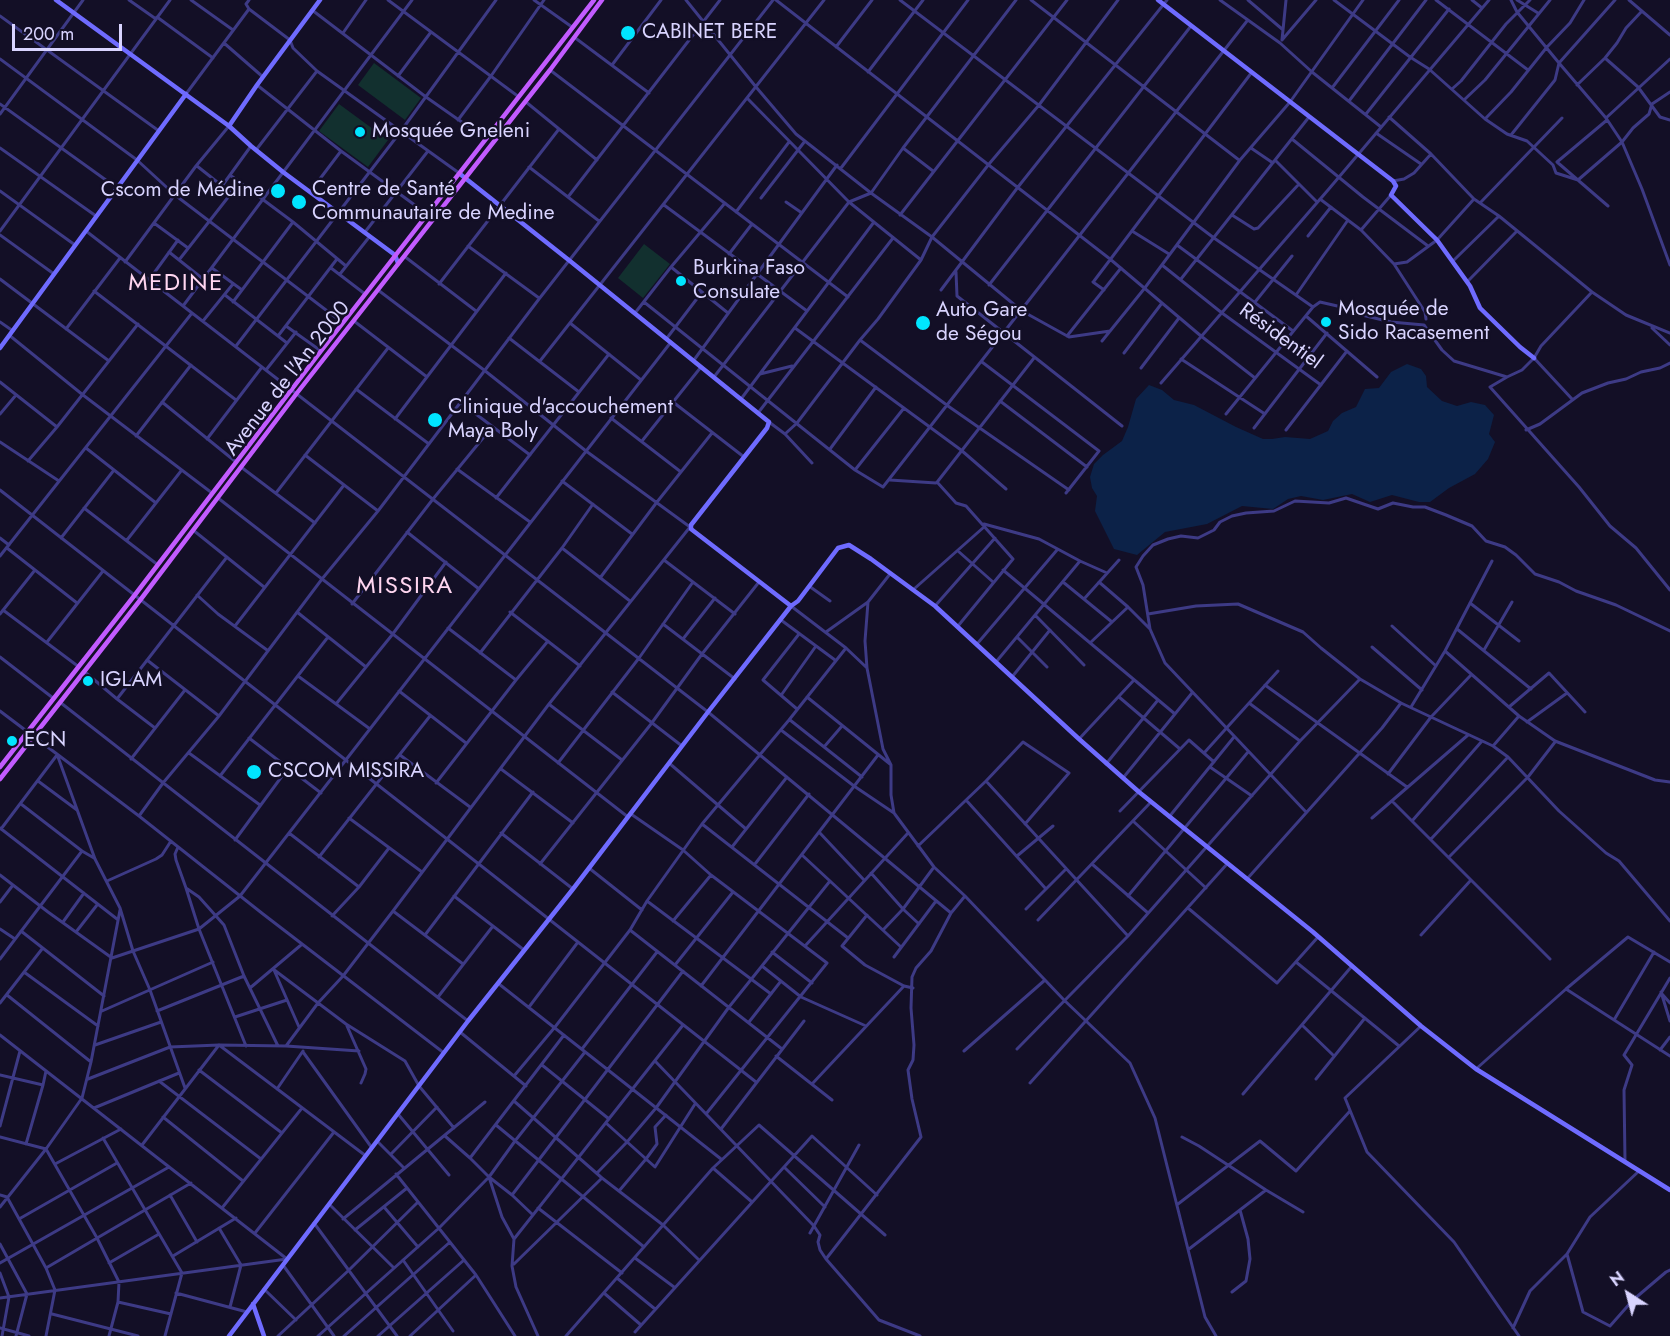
<!DOCTYPE html>
<html>
<head>
<meta charset="utf-8">
<style>
	body { margin:0 }
	#map { position:relative; width:1670px; height:1336px; overflow:hidden; background:#130f26; font-family:Jost,sans-serif }
	canvas { display:block }
	.north { position:absolute; left:1598px; top:1264px; width:60px; height:60px; -webkit-text-stroke:4px #130f26; paint-order:stroke; rotate:324deg; font-size:16px; font-weight:700; line-height:24px; text-align:center; color:#d9d4ff }
	.north::after { content:''; display:block; margin:auto; width:21px; height:27px; background:#d9d4ff; clip-path:polygon(50% 0,100% 100%,50% 72%,0 100%) }
	.scale { position:absolute; left:12px; top:24px; width:110px; height:27px; box-sizing:border-box; border:3px solid #d9d4ff; border-top:0; padding-left:8px; font-size:18px; line-height:21px; white-space:nowrap; color:#d9d4ff; -webkit-text-stroke:4px #130f26; paint-order:stroke }
</style>
</head>
<body>
<div id="map">
<canvas width="1670" height="1336"></canvas>
<div class="north">N</div>
<div class="scale">200 m</div>
</div>
<script>
const ctx = document.querySelector('canvas').getContext('2d');
ctx.lineJoin = 'round';
function fillPath(path, color) { ctx.fillStyle = color; ctx.fill(path, 'evenodd'); }
const toPath = rows => new Path2D(rows.map(r => 'M' + r).join(''));
function trace(path, color, width, dash) { ctx.strokeStyle = color; ctx.lineWidth = width; ctx.lineCap = dash ? 'butt' : 'round'; ctx.setLineDash(dash || []); ctx.stroke(path); }
function write(font, color, halo, rows, align = 'center') {
  ctx.font = font + ' Jost,sans-serif'; ctx.lineWidth = 5; ctx.setLineDash([]); ctx.textBaseline = 'middle'; ctx.strokeStyle = halo; ctx.fillStyle = color; for (const [text, x, y, turn = 0] of rows) {
    ctx.save(); ctx.translate(x, y); ctx.rotate((+turn || 0) * Math.PI / 180); ctx.textAlign = isNaN(turn) ? turn : align; if (halo) ctx.strokeText(text, 0, 0); ctx.fillText(text, 0, 0); ctx.restore();
  }
}
fillPath(toPath([
	[374,63,421,98,405,120,358,85],
	[339,104,388,140,368,167,319,131],
	[644,244,670,264,643,298,618,278]
]), '#12302f');
fillPath(toPath([
	[1407,364,1421,369,1426,376,1427,387,1442,401,1457,406,1471,402,1485,405,1494,415,1489,434,1495,442,1488,459,1475,474,1449,488,1430,502,1419,502,1392,495,1370,502,1352,494,1323,500,1301,496,1288,499,1273,509,1242,506,1207,524,1165,532,1137,555,1114,549,1095,511,1097,496,1092,488,1090,477,1094,464,1103,455,1122,441,1128,427,1136,399,1149,385,1162,390,1174,400,1194,405,1236,427,1263,439,1272,439,1285,437,1310,439,1328,431,1333,421,1342,413,1356,407,1365,389,1379,388,1391,372]
]), '#0c2248');
trace(toPath([
	[129,0,156,19],
	[191,0,233,30],
	[388,0,519,97],
	[534,0,572,27],
	[686,0,756,87,796,134,871,193,932,237,1022,311,1069,337,1110,331],
	[776,0,1110,259,1201,336,1255,378],
	[900,0,1214,238,1313,307,1320,302,1346,308,1362,315,1391,322,1424,325,1442,350,1454,361,1507,377],
	[1031,0,1239,160],
	[1220,0,1280,43,1312,72,1381,127],
	[1248,0,1282,29],
	[1334,0,1410,57,1429,69,1485,119,1507,134,1527,141,1553,165,1556,173,1578,180,1622,142,1633,128,1649,114,1652,104,1670,92],
	[1436,0,1528,70],
	[1472,0,1482,8],
	[1511,0,1517,12,1559,63,1606,118,1622,142,1642,189,1670,265],
	[1517,0,1538,13],
	[1629,0,1670,35],
	[249,9,290,40,293,48,317,71,459,173],
	[312,10,426,97,486,139],
	[0,16,159,131],
	[157,17,213,58],
	[343,33,366,0],
	[574,37,649,93],
	[1282,40,1316,0],
	[1282,40,1286,0],
	[224,43,263,77],
	[836,47,872,0],
	[1605,58,1638,87,1660,117,1670,120],
	[0,59,137,160,175,195,343,323],
	[612,65,661,0],
	[550,70,848,297],
	[868,72,923,0],
	[398,76,431,32],
	[257,85,341,151,427,214],
	[1577,85,1605,58,1617,43,1626,28,1642,11],
	[1332,88,1399,0],
	[1452,89,1461,81,1506,24,1530,0],
	[186,94,249,9,246,4,249,0],
	[747,98,849,202,921,260],
	[1464,100,1485,80,1550,0],
	[1349,101,1426,0],
	[526,102,597,160],
	[0,104,117,188],
	[0,114,83,0],
	[1366,114,1449,9],
	[1389,117,1431,154,1474,199,1499,216,1592,292,1626,315,1670,333],
	[1606,118,1670,59],
	[1485,119,1511,92,1547,47,1570,23,1584,0],
	[458,120,491,76,544,0],
	[1607,120,1557,162,1608,206],
	[1376,133,1421,164],
	[1511,135,1555,80,1559,63,1615,0],
	[1292,139,1363,197,1428,246],
	[0,148,96,216],
	[903,148,933,171],
	[1251,148,1273,163],
	[256,150,317,71],
	[1275,160,1317,202],
	[197,166,231,193],
	[529,167,599,221],
	[841,168,968,0],
	[230,175,293,222,346,266],
	[1393,181,1404,179,1414,173,1431,154],
	[222,186,251,146],
	[0,191,75,245],
	[310,192,341,151],
	[568,197,720,0],
	[761,198,805,141],
	[1320,199,1361,230,1394,264,1425,312,1426,319],
	[786,202,802,213],
	[1480,203,1562,118],
	[664,205,807,311],
	[736,212,789,142],
	[900,215,1067,0],
	[1232,215,1254,229,1258,228,1299,184],
	[154,223,188,248],
	[1361,230,1391,195],
	[0,231,170,0],
	[86,231,708,712,951,913],
	[1132,231,1169,254],
	[365,232,428,151],
	[0,235,54,274],
	[1308,236,1331,207],
	[1177,245,1293,331],
	[468,246,539,298],
	[169,252,203,279],
	[729,254,752,224],
	[404,256,476,311],
	[179,260,240,182],
	[1453,261,1499,216],
	[125,262,196,166,229,126],
	[1394,264,1407,262,1437,240,1474,199],
	[1162,265,1222,313,1321,385],
	[671,267,728,313],
	[212,268,242,290],
	[331,268,365,294],
	[956,272,957,296,1122,426],
	[340,274,370,236],
	[0,279,109,361],
	[1181,279,1309,117],
	[149,280,178,240],
	[1468,281,1517,231],
	[439,284,559,129],
	[989,285,1191,26],
	[941,290,1018,187,1167,0],
	[1104,290,1093,282,1094,281,1252,72],
	[94,291,236,400],
	[1592,292,1541,346,1534,358,1522,370,1507,377,1490,387,1579,487,1610,526,1636,548,1670,590],
	[225,295,287,343],
	[1296,295,1348,220],
	[233,302,293,222],
	[644,302,855,470,883,487,1247,21],
	[1255,302,1292,256],
	[183,306,412,0],
	[635,313,671,267,725,203],
	[1306,316,1377,377],
	[203,321,233,284],
	[354,321,427,377],
	[0,322,13,331],
	[570,323,641,380],
	[286,326,321,351],
	[795,328,961,450,1006,489],
	[1652,328,1670,345],
	[66,329,120,258],
	[9,335,83,395,212,493],
	[278,336,337,259],
	[1067,336,1121,268],
	[509,338,579,392],
	[667,338,702,292],
	[860,340,948,406,1069,490],
	[1102,341,1144,289,1240,160,1290,102,1363,0],
	[236,346,401,131,496,0],
	[1124,353,1162,303],
	[1534,358,1572,399],
	[1181,359,1265,414],
	[694,360,837,165],
	[540,361,824,0],
	[982,362,1099,451,1066,493],
	[1141,368,1179,318],
	[266,370,296,332],
	[760,374,792,366],
	[714,377,849,202,871,193,903,148,1016,0],
	[0,382,57,427],
	[1161,383,1328,190,1489,0],
	[356,389,429,444],
	[741,399,874,222],
	[1000,401,1087,467],
	[162,402,236,462],
	[460,402,530,455],
	[673,402,744,457],
	[758,413,893,238],
	[0,414,16,395],
	[1226,414,1313,307],
	[611,418,681,472],
	[395,419,506,273],
	[769,422,785,434,812,463],
	[1254,428,1327,333],
	[1286,430,1347,351],
	[1526,430,1540,424,1582,393,1608,383,1626,379,1641,372,1660,368,1670,363],
	[785,434,797,423,860,340,878,319,921,260,932,237,989,164,1039,105,1118,0],
	[136,436,191,365],
	[207,439,262,367],
	[642,441,701,367],
	[0,442,59,481],
	[86,448,156,503],
	[830,449,876,387],
	[305,455,378,511],
	[28,461,57,427,138,324],
	[241,467,315,523],
	[457,469,530,522],
	[855,470,904,408],
	[890,480,936,483,938,481,1034,358],
	[562,481,632,534],
	[937,482,956,503,966,506,1013,559,958,626],
	[0,490,447,839,756,1082],
	[276,493,388,348],
	[218,498,628,817],
	[496,498,609,354],
	[84,508,158,565],
	[984,524,1039,539,1080,561,1107,573],
	[193,530,264,587],
	[407,532,479,589],
	[0,538,9,545],
	[61,538,114,470],
	[127,540,181,471],
	[7,548,77,603],
	[562,548,630,601],
	[958,551,993,582],
	[0,556,192,313],
	[664,560,735,614],
	[1003,570,1175,714],
	[600,578,657,502,712,433],
	[1063,582,1112,622],
	[1099,582,1128,607,1150,629,1165,663,1306,812],
	[809,586,830,601],
	[914,589,984,527],
	[197,595,218,614,267,650],
	[1084,599,1119,560],
	[868,602,865,641,867,668,883,749,891,765,891,795,894,813],
	[1470,603,1519,641],
	[352,604,433,499,492,427],
	[791,606,846,648,866,667],
	[935,606,995,538],
	[3,610,79,667],
	[297,612,366,667],
	[510,612,580,666],
	[0,614,35,570],
	[1148,614,1196,606,1238,604,1303,632,1321,648,1360,679,1401,703,1493,746,1508,757,1559,811,1606,853,1619,861,1670,921],
	[1035,615,1084,665],
	[781,620,835,660],
	[663,624,735,679],
	[235,626,344,485],
	[1392,626,1436,666],
	[448,628,516,680],
	[1150,629,1143,585,1136,567,1143,556,1153,545,1168,539,1181,536,1198,538,1214,530,1220,522,1232,516,1246,513,1274,511,1295,501,1329,503,1346,498,1378,509,1393,503,1413,507,1425,507,1446,515,1472,526,1486,541,1505,547,1516,555,1535,574,1559,582,1576,591,1616,605,1670,631],
	[1457,629,1531,689],
	[826,632,868,602,890,574],
	[1017,637,1047,667],
	[683,639,715,598],
	[47,642,103,571],
	[1090,643,1128,607],
	[977,644,1057,550],
	[1372,647,1422,690],
	[1484,650,1512,602],
	[1445,651,1519,716,1555,741,1655,780,1670,782],
	[480,653,562,548,593,504],
	[0,657,53,698],
	[147,660,219,716],
	[996,662,1080,561],
	[85,672,117,699,155,728],
	[298,676,370,729],
	[1012,677,1050,630],
	[1265,685,1407,787],
	[399,691,466,743],
	[612,692,682,746],
	[782,694,816,646],
	[807,697,890,764],
	[1119,697,1180,749],
	[117,699,227,557],
	[61,703,468,1021],
	[1249,703,1300,741],
	[336,704,392,635,446,562],
	[550,705,622,760],
	[1411,707,1445,651,1492,561],
	[1509,707,1549,673,1585,712],
	[797,709,763,680,799,634],
	[0,711,139,816,263,914,444,1053],
	[790,720,862,777],
	[1527,722,1567,693],
	[781,730,854,786,894,813,934,867,965,896,1064,1000,1130,1063,1155,1118,1205,1317,1216,1336],
	[249,738,321,793],
	[1079,739,1134,680],
	[1493,746,1519,716],
	[824,747,842,726],
	[189,753,260,805],
	[1204,753,1278,671],
	[400,755,470,807],
	[58,757,95,859,120,908,133,951,150,990,185,1088],
	[131,759,185,690],
	[558,763,639,658,693,582],
	[669,763,746,829],
	[1106,764,1158,700],
	[1210,767,1252,796],
	[501,769,573,823],
	[1388,774,1431,717,1471,675],
	[220,776,328,637],
	[1123,778,1192,693],
	[38,781,77,810],
	[986,781,1128,936],
	[436,783,516,680,548,641],
	[966,800,1046,889],
	[1392,801,1550,959],
	[21,804,82,851,94,858],
	[1120,811,1189,740,1214,762],
	[631,814,683,850,711,875,827,963,706,1114],
	[139,816,163,783,219,716,322,579,378,511,539,299,773,0],
	[1169,817,1234,737],
	[349,818,422,872],
	[1372,818,1468,735],
	[1133,821,1206,888],
	[1412,821,1482,741],
	[702,824,848,938],
	[0,828,117,919],
	[1,829,57,755],
	[819,832,864,880],
	[289,833,359,887],
	[501,833,573,889],
	[1431,839,1508,757],
	[235,840,288,768],
	[918,846,986,781,1023,742,1069,773,1025,824],
	[178,847,175,854,176,860,186,888,199,897,224,925,244,976,278,1046],
	[732,847,787,777],
	[802,855,901,947],
	[1017,856,1053,826],
	[319,857,430,716],
	[1449,857,1528,777,1555,742],
	[540,864,651,724,702,654,759,582],
	[755,864,809,794],
	[1092,864,1148,913],
	[589,868,642,910],
	[871,873,903,909,919,924],
	[0,875,48,912,112,958,199,929,240,896,671,342],
	[1247,879,1382,728,1401,703],
	[107,881,156,859,162,855,171,841],
	[186,888,199,929,246,1046],
	[454,896,524,950],
	[1128,896,1248,752],
	[647,901,771,994],
	[0,902,13,885],
	[1188,908,1277,983,1318,937],
	[1026,909,1066,869],
	[393,911,463,964],
	[867,915,842,946,865,965,904,986,913,988],
	[332,916,359,887,389,848],
	[1038,920,1151,802],
	[673,921,711,875],
	[63,922,84,893],
	[0,929,15,939],
	[630,930,782,1049],
	[883,930,903,909,934,867],
	[21,931,104,996],
	[76,932,97,905],
	[425,935,533,792],
	[1421,935,1471,880],
	[805,946,908,833],
	[772,952,812,983],
	[894,957,936,901],
	[0,959,82,851],
	[1296,962,1399,1046],
	[675,965,733,892],
	[762,966,801,997,866,1026],
	[273,969,346,1024,405,1061,419,1086,454,1128],
	[274,970,299,1027],
	[24,972,98,1026],
	[499,984,721,1159],
	[701,986,878,755],
	[250,988,301,945],
	[1566,989,1670,1056],
	[1661,992,1670,1021],
	[1662,994,1670,1003],
	[7,995,91,1062],
	[438,997,493,926],
	[0,1003,42,949],
	[529,1007,578,942],
	[102,1011,213,962],
	[157,1011,244,976],
	[235,1017,287,1000],
	[1614,1020,1654,952],
	[749,1022,781,981],
	[1302,1025,1334,1056],
	[347,1026,366,1069,365,1074,361,1083],
	[1421,1026,1345,1098,1367,1152,1454,1242,1519,1336],
	[460,1032,526,1086],
	[0,1035,287,1259],
	[95,1045,161,1022],
	[286,1046,318,1003,343,976,393,911,549,704,690,527,586,451,484,370,378,290],
	[582,1049,657,952],
	[1017,1049,1128,936,1300,741,1360,679],
	[1660,1050,1670,1037],
	[964,1051,1045,980],
	[303,1052,372,1148],
	[776,1056,832,1100],
	[655,1061,814,1226,820,1235,818,1242,820,1250,826,1259,879,1320,920,1336],
	[542,1065,609,1119],
	[1476,1069,1566,989,1628,937,1670,962],
	[199,1070,282,1133],
	[0,1075,43,1085,46,1071],
	[514,1076,555,1027,630,930,647,901,702,824,789,720,846,648],
	[88,1079,170,1047,219,1045,286,1046,359,1051],
	[1316,1079,1365,1018],
	[159,1081,261,1159],
	[1030,1083,1227,864],
	[812,1084,904,986],
	[277,1089,303,1051],
	[1243,1094,1352,966],
	[514,1101,602,1178,663,1225,699,1260],
	[94,1108,179,1073],
	[398,1114,449,1175],
	[163,1117,243,1181],
	[606,1123,655,1167,695,1104],
	[496,1125,644,1247],
	[0,1126,20,1051],
	[721,1129,804,1021],
	[445,1136,470,1158,489,1177,512,1195,533,1215],
	[0,1137,46,1149,97,1238,119,1282,118,1302,109,1336],
	[1182,1137,1199,1146,1266,1190,1303,1212],
	[103,1138,182,1273,165,1336],
	[377,1141,404,1168],
	[26,1144,43,1085],
	[142,1145,219,1045,366,1156],
	[391,1154,437,1107],
	[470,1158,564,1035],
	[1625,1161,1624,1090,1632,1065,1624,1055,1670,978],
	[55,1164,121,1129],
	[784,1167,825,1207],
	[713,1168,752,1202],
	[1639,1171,1590,1217,1567,1254,1583,1312,1610,1326,1633,1300,1666,1272,1670,1270],
	[597,1173,627,1142,656,1108,729,1007,830,881],
	[396,1174,476,1275,515,1336],
	[489,1177,502,1217,514,1239,512,1266,516,1287,538,1336],
	[619,1191,646,1159,657,1144,655,1127,666,1115],
	[0,1195,7,1197,46,1268,55,1290,46,1336],
	[170,1195,197,1242],
	[512,1195,683,971],
	[329,1204,394,1268],
	[1178,1204,1260,1141,1296,1171,1350,1111],
	[0,1207,46,1149,82,1098,91,1062,120,910],
	[384,1207,418,1247],
	[222,1208,302,1108],
	[538,1208,622,1273],
	[19,1219,117,1163],
	[343,1219,485,1102],
	[314,1223,397,1336],
	[219,1228,241,1265,230,1307],
	[355,1230,407,1188],
	[255,1233,334,1132],
	[810,1233,859,1145],
	[514,1239,683,1025],
	[0,1244,27,1294,16,1336],
	[1189,1249,1266,1190],
	[173,1256,236,1218],
	[635,1258,674,1287],
	[826,1259,921,1137,912,1099,908,1070,913,1060,914,1045,911,1008,912,977,916,968,931,951,951,913,965,896],
	[403,1260,453,1331],
	[0,1263,169,1167],
	[109,1263,159,1234],
	[514,1264,602,1178],
	[283,1265,334,1336],
	[46,1268,191,1183],
	[0,1273,9,1297,2,1336],
	[617,1278,655,1309],
	[264,1289,296,1320],
	[1232,1292,1246,1281,1250,1259,1248,1239,1240,1210],
	[176,1293,247,1312],
	[604,1293,641,1325],
	[0,1298,287,1259],
	[118,1302,171,1314],
	[52,1314,138,1336],
	[0,1328,29,1336],
	[1513,1328,1530,1291,1567,1254],
	[635,1332,812,1136,877,1195],
	[278,1336,349,1270,418,1202],
	[318,1336,439,1228,489,1177,515,1141,585,1052],
	[344,1336,450,1242],
	[378,1336,464,1260],
	[410,1336,476,1275],
	[566,1336,713,1168,759,1125,885,1235]
]), '#3d3a85', 3);
trace(toPath([
	[56,0,229,126,251,146,283,172,395,255,398,263],
	[1158,0,1393,181,1396,186,1391,195,1437,240,1470,286,1480,308,1520,347,1534,358],
	[229,126,257,85,320,0],
	[460,174,570,261,769,422,767,428,691,525,691,529,791,606,798,601,838,548,849,545,871,559,935,606,1079,739,1139,792,1313,932,1421,1026,1476,1069,1670,1190],
	[0,348,186,94],
	[253,1304,264,1336],
	[229,1336,468,1021,573,889,708,712,791,606]
]), '#6f6bff', 4.5);
trace(toPath([
	[0,767,134,596,321,351,594,0],
	[0,779,141,599,297,393,550,70,602,0]
]), '#c25bff', 4.5);
for (const [x, y, r, color] of [
	[628,33,8,"#00e5ff"],
	[360,132,6,"#00e5ff"],
	[278,191,8,"#00e5ff"],
	[299,202,8,"#00e5ff"],
	[681,281,6,"#00e5ff"],
	[1326,322,6,"#00e5ff"],
	[923,323,8,"#00e5ff"],
	[435,420,8,"#00e5ff"],
	[88,681,6,"#00e5ff"],
	[12,741,6,"#00e5ff"],
	[254,772,8,"#00e5ff"]
]) { const dot = new Path2D(); dot.arc(x, y, r, 0, 2 * Math.PI); ctx.fillStyle = color; ctx.fill(dot); trace(dot, '#130f26', 2); }
write('21px', '#d9d4ff', '#130f26', [
	["CABINET BERE",642,33],
	["Mosquée Gneleni",372,132],
	["Centre de Santé",312,190],
	["Communautaire de Medine",312,214],
	["Cscom de Médine",264,191,"right"],
	["Burkina Faso",693,269],
	["Consulate",693,293],
	["Mosquée de",1338,310],
	["Sido Racasement",1338,334],
	["Auto Gare",936,311],
	["de Ségou",936,335],
	["Clinique d'accouchement",448,408],
	["Maya Boly",448,432],
	["IGLAM",100,681],
	["ECN",24,741],
	["CSCOM MISSIRA",268,772]
], 'left');
write('21px', '#d9d4ff', '#130f26', [
	["Résidentiel",1280,337,36],
	["Avenue de l'An 2000",288,379,-52]
]);
ctx.letterSpacing = '1.5px';
write('24px', '#ffd6f0', '#130f26', [
	["MEDINE",176,284],
	["MISSIRA",405,587]
]);
ctx.letterSpacing = '0px';
</script>
</body>
</html>
